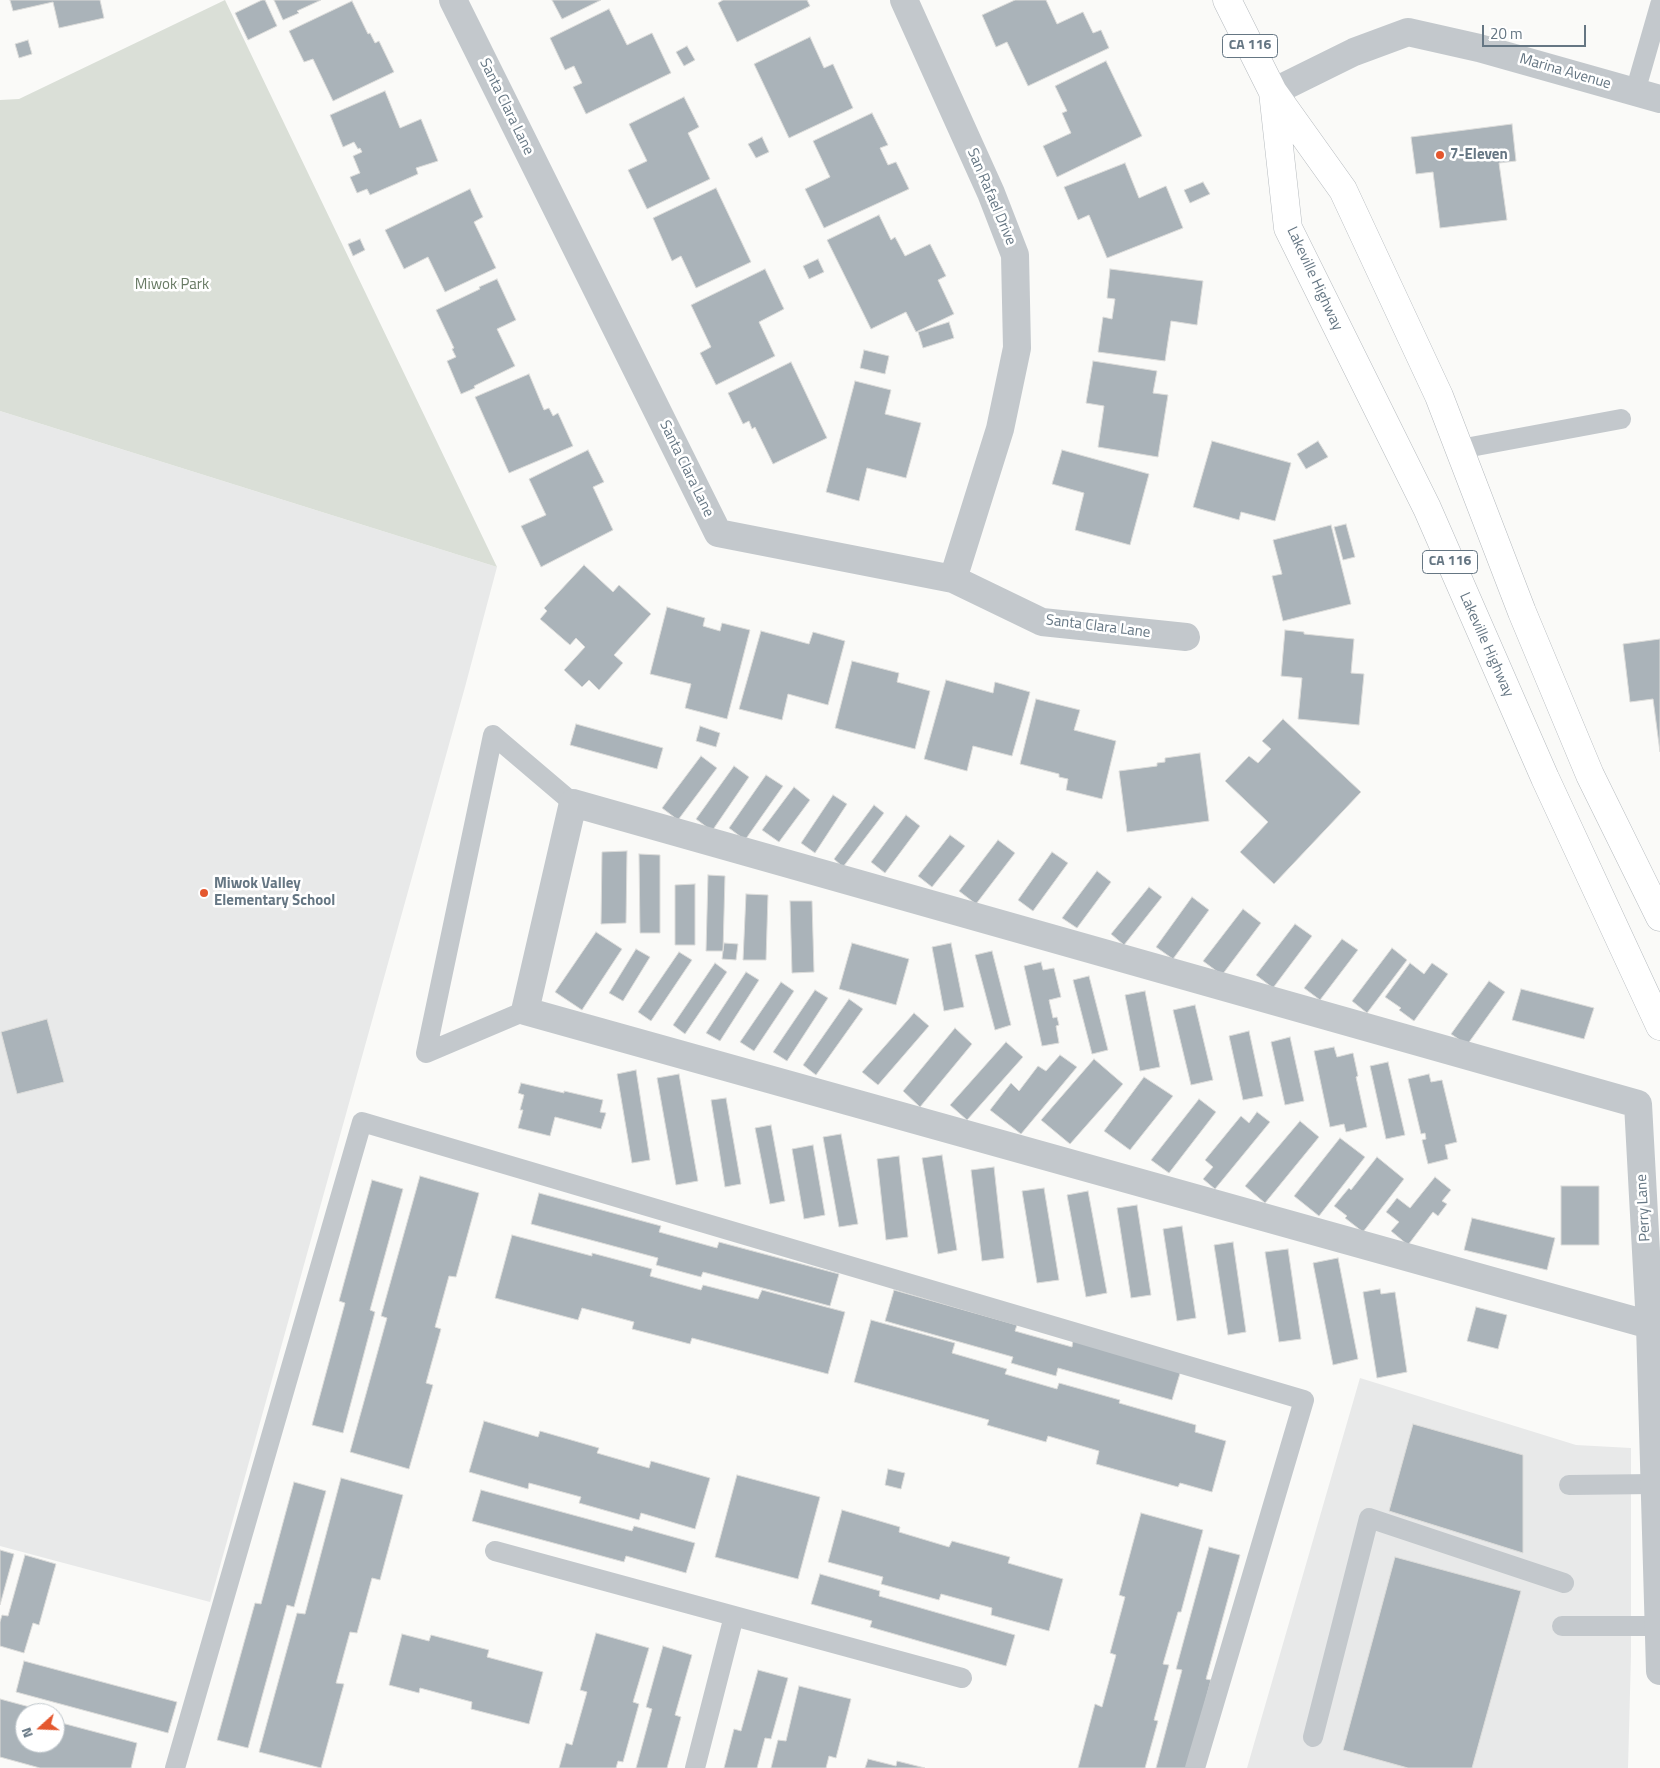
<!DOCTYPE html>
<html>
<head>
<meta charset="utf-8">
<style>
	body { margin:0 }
	#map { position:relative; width:1660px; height:1768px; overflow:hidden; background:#fafaf8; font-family:"Titillium Web",sans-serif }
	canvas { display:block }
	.north { position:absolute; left:15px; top:1703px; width:50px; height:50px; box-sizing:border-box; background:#fff; border:1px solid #c1c8cd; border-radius:50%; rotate:250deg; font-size:14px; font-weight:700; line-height:20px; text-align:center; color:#657683 }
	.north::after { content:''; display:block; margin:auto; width:18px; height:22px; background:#e4572e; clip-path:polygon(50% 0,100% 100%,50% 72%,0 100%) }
	.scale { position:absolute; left:1482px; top:25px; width:104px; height:22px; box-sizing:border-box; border:2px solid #657683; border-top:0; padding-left:6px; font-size:15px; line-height:18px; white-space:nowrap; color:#657683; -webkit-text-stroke:4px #fff; paint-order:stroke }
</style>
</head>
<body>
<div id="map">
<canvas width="1660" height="1768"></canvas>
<div class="north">N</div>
<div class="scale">20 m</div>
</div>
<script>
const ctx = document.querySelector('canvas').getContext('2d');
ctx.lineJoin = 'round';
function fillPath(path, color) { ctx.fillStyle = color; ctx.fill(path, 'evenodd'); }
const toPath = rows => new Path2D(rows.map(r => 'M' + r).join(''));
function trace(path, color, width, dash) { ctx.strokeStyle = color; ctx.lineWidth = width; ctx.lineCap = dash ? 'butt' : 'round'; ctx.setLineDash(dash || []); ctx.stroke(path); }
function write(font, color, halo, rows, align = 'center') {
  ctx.font = font + ' "Titillium Web",sans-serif'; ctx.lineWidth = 5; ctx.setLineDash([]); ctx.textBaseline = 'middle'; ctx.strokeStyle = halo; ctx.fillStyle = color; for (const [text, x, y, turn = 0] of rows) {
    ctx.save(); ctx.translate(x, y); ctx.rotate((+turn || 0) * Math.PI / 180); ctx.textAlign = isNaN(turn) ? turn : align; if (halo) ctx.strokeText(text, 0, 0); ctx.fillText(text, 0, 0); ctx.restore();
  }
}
fillPath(toPath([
	[0,411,497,567,465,687,210,1602,0,1546],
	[1360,1378,1576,1445,1631,1448,1631,1655,1628,1768,1247,1768]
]), '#e8e9e9');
fillPath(toPath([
	[225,0,497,567,0,411,0,100,19,99]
]), '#dadfd7');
const building = toPath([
	[10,0,100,0,104,18,59,28,53,2,13,11,10,0],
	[262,0,265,0,277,26,248,40,235,13,262,0],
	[274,0,321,0,297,11,299,13,283,20,274,0],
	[552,0,601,0,562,19,552,0],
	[723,0,807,0,810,6,737,42,718,3,723,0],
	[1015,0,1046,0,1057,24,1083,12,1093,33,1101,30,1109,48,1028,86,1007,42,996,47,982,15,1015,0],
	[352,1,368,34,370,33,375,43,379,41,394,72,333,101,313,59,304,62,289,31,352,1],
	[609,9,627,45,652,33,671,73,586,114,573,87,582,83,574,66,565,70,550,38,609,9],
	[810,37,824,68,833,64,853,108,789,138,754,64,810,37],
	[28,40,32,54,19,58,15,44,28,40],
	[687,46,695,60,684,66,676,52,687,46],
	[1106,61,1142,136,1057,177,1043,146,1071,133,1062,113,1067,111,1055,86,1106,61],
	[385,91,400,128,421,119,438,161,416,168,418,174,370,195,367,189,357,193,350,177,360,173,353,156,362,152,360,148,358,149,354,142,343,147,330,115,385,91],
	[684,97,699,127,688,133,710,179,647,209,628,170,647,161,629,124,684,97],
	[872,113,888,145,880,148,888,165,896,162,909,189,824,228,805,189,830,177,813,141,872,113],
	[1512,124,1516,161,1499,163,1507,220,1440,228,1433,172,1416,174,1411,137,1512,124],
	[762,137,769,152,756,158,748,144,762,137],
	[1125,163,1139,198,1166,186,1183,228,1107,258,1089,215,1078,220,1064,187,1125,163],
	[1203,182,1210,194,1190,203,1184,190,1203,182],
	[716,188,751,262,696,288,681,256,672,261,653,218,716,188],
	[470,189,483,217,474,222,496,268,445,292,428,257,404,269,385,230,470,189],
	[879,215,891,240,895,237,905,256,930,244,946,276,938,280,954,314,916,332,906,312,871,329,827,240,879,215],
	[360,239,365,250,353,256,348,244,360,239],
	[818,259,824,272,809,279,803,266,818,259],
	[765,269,784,309,759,322,775,356,716,385,700,353,711,347,691,305,765,269],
	[1110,269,1203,281,1197,325,1171,321,1165,361,1098,352,1103,317,1112,319,1115,299,1107,298,1110,269],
	[497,279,516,320,497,329,515,366,474,386,475,388,461,394,447,361,456,357,452,349,454,348,436,310,480,289,479,287,497,279],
	[949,322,954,338,923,348,918,332,949,322],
	[864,350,889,356,885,374,860,368,864,350],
	[1093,361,1157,371,1153,393,1168,395,1158,457,1098,447,1104,406,1086,403,1093,361],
	[791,362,827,438,773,464,755,427,752,429,749,421,743,424,728,393,791,362],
	[529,374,544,410,549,408,553,416,558,413,573,446,509,473,475,397,529,374],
	[855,381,891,390,885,414,921,423,906,478,867,468,859,501,826,492,855,381],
	[1212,441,1291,463,1275,521,1241,512,1239,520,1193,507,1212,441],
	[1318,441,1328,457,1306,469,1297,454,1318,441],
	[588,450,604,482,593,487,613,530,541,567,521,526,546,515,529,479,588,450],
	[1062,450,1149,474,1130,545,1075,530,1084,493,1052,484,1062,450],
	[1346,524,1355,557,1343,560,1334,527,1346,524],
	[1331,525,1351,604,1283,621,1272,576,1282,574,1273,540,1331,525],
	[584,565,613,592,619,585,651,614,614,655,623,663,599,690,589,680,582,687,564,670,585,647,576,638,570,645,540,619,547,611,544,608,584,565],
	[667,607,705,618,703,626,720,631,722,623,750,630,727,719,685,708,691,684,650,674,667,607],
	[1285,630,1304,632,1304,634,1354,639,1351,673,1364,674,1359,725,1298,719,1302,678,1281,676,1285,630],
	[761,631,809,644,813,632,845,641,828,705,788,694,782,720,739,709,761,631],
	[1660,639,1660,752,1653,699,1630,702,1623,644,1660,639],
	[852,661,899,673,897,682,930,691,915,749,835,728,852,661],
	[946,680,993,693,995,682,1030,692,1012,756,973,746,967,771,924,759,946,680],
	[1036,699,1080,710,1074,730,1116,741,1102,799,1066,790,1068,779,1059,777,1059,774,1020,764,1036,699],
	[1283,719,1361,792,1274,884,1240,852,1268,822,1225,781,1249,756,1258,763,1271,749,1262,741,1283,719],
	[576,724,663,748,657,769,570,745,576,724],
	[700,726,720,733,716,747,696,741,700,726],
	[1200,753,1209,821,1127,832,1119,771,1157,766,1157,763,1165,762,1165,758,1200,753],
	[701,756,717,768,678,820,662,808,701,756],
	[734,766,749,777,712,831,696,819,734,766],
	[766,775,783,786,745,840,729,828,766,775],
	[794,787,810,800,779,842,762,830,794,787],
	[833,795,847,804,815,853,801,843,833,795],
	[874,805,884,813,843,867,834,859,874,805],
	[906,815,920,826,885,873,871,862,906,815],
	[950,835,965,846,932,887,918,876,950,835],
	[998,840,1015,853,976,904,959,891,998,840],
	[627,851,626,923,601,924,602,852,627,851],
	[1052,852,1068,863,1033,911,1018,900,1052,852],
	[639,854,660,855,660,933,640,933,639,854],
	[1097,871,1111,882,1077,928,1062,918,1097,871],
	[708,875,725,876,723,951,706,951,708,875],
	[695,884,695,945,675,945,675,885,695,884],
	[1149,887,1162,897,1124,945,1111,934,1149,887],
	[746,894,768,895,766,960,743,960,746,894],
	[1192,897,1209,910,1173,959,1156,947,1192,897],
	[790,901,812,901,814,972,792,973,790,901],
	[1243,909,1261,923,1222,975,1203,961,1243,909],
	[1295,924,1312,936,1273,988,1256,975,1295,924],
	[596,932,622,949,582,1010,555,992,596,932],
	[1342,939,1358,950,1320,1000,1304,988,1342,939],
	[724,943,738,944,736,960,722,959,724,943],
	[852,943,909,959,896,1005,839,989,852,943],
	[951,943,964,1007,944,1011,932,947,951,943],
	[1392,948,1407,960,1367,1013,1352,1001,1392,948],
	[636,949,650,957,623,1001,609,993,636,949],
	[992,951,1011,1025,995,1030,975,955,992,951],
	[679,952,692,960,651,1021,638,1012,679,952],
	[1041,962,1043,970,1054,968,1061,997,1049,1000,1053,1018,1057,1017,1059,1025,1056,1026,1059,1043,1042,1046,1024,966,1041,962],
	[715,963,727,972,685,1034,673,1025,715,963],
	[1410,963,1424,974,1432,963,1448,974,1414,1021,1399,1010,1401,1008,1385,997,1410,963],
	[746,972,759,980,720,1041,706,1033,746,972],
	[1089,976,1108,1050,1092,1054,1073,980,1089,976],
	[1489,981,1505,992,1467,1045,1451,1034,1489,981],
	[781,982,794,991,754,1051,740,1042,781,982],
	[1521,989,1594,1008,1584,1039,1512,1020,1521,989],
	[815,990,828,998,787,1061,773,1052,815,990],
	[1145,991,1160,1067,1140,1071,1125,995,1145,991],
	[849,999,863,1009,816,1075,803,1065,849,999],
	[1195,1005,1213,1080,1191,1085,1173,1010,1195,1005],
	[914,1013,929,1026,878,1085,862,1072,914,1013],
	[47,1019,64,1082,17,1094,1,1032,47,1019],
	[955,1028,972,1044,920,1107,903,1091,955,1028],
	[1249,1031,1263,1096,1243,1100,1229,1036,1249,1031],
	[1290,1037,1304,1101,1285,1105,1271,1042,1290,1037],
	[1006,1042,1023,1057,967,1120,950,1105,1006,1042],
	[1334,1047,1337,1057,1353,1053,1358,1076,1356,1077,1367,1127,1346,1132,1344,1124,1330,1127,1314,1051,1334,1047],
	[1060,1055,1077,1067,1021,1134,990,1110,1011,1083,1019,1091,1038,1066,1046,1071,1060,1055],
	[1094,1059,1123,1084,1070,1144,1041,1120,1094,1059],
	[1388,1062,1405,1135,1386,1139,1370,1066,1388,1062],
	[636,1070,650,1160,632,1163,617,1074,636,1070],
	[679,1074,698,1181,676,1185,657,1078,679,1074],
	[1429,1074,1431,1082,1442,1080,1457,1142,1445,1145,1448,1159,1428,1164,1422,1140,1426,1139,1425,1133,1421,1134,1408,1079,1429,1074],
	[1144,1077,1173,1096,1130,1150,1104,1131,1144,1077],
	[521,1083,564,1093,564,1091,603,1100,600,1112,606,1113,601,1129,555,1117,550,1136,518,1128,523,1110,520,1110,524,1095,518,1093,521,1083],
	[726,1098,741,1184,725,1187,711,1100,726,1098],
	[1199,1099,1216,1112,1169,1173,1151,1160,1199,1099],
	[1257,1112,1270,1122,1215,1189,1203,1179,1213,1167,1205,1160,1241,1116,1249,1123,1257,1112],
	[1300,1121,1319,1137,1265,1203,1245,1186,1300,1121],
	[771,1125,785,1201,770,1204,755,1128,771,1125],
	[841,1134,858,1224,839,1227,823,1137,841,1134],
	[1340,1138,1365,1157,1319,1216,1294,1196,1340,1138],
	[813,1145,825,1215,804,1219,792,1149,813,1145],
	[942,1155,957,1250,938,1254,922,1158,942,1155],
	[899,1156,908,1237,886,1240,877,1159,899,1156],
	[1377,1157,1404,1179,1363,1232,1345,1218,1347,1216,1334,1206,1349,1188,1351,1190,1377,1157],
	[994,1167,1004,1258,982,1261,971,1170,994,1167],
	[420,1176,479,1193,456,1277,449,1276,435,1327,441,1329,426,1383,433,1385,409,1469,350,1452,387,1318,381,1316,420,1176],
	[1435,1177,1451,1190,1442,1201,1447,1204,1438,1216,1433,1212,1408,1245,1391,1231,1399,1222,1386,1212,1397,1198,1410,1208,1435,1177],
	[372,1180,403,1189,370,1310,375,1312,343,1433,312,1425,345,1303,339,1301,372,1180],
	[1561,1186,1599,1186,1599,1245,1561,1245,1561,1186],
	[1044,1188,1059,1280,1037,1283,1022,1191,1044,1188],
	[1088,1191,1107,1293,1086,1297,1067,1195,1088,1191],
	[539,1193,661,1226,659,1232,717,1248,719,1242,839,1274,830,1306,703,1272,701,1277,656,1265,658,1258,531,1224,539,1193],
	[1137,1205,1151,1295,1131,1298,1117,1208,1137,1205],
	[1472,1218,1555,1238,1547,1270,1464,1250,1472,1218],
	[1182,1226,1196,1318,1177,1321,1163,1229,1182,1226],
	[512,1235,592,1256,592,1253,652,1269,650,1276,701,1290,703,1285,758,1299,762,1290,845,1312,828,1374,692,1338,690,1344,632,1329,634,1322,582,1308,578,1320,495,1298,512,1235],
	[1233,1242,1246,1332,1228,1335,1214,1245,1233,1242],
	[1288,1249,1301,1339,1279,1342,1265,1252,1288,1249],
	[1338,1258,1358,1359,1333,1365,1313,1263,1338,1258],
	[1380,1289,1381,1294,1395,1292,1407,1372,1377,1378,1363,1292,1380,1289],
	[894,1290,1017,1325,1015,1331,1072,1347,1073,1340,1181,1370,1172,1400,1058,1368,1056,1376,1011,1363,1013,1357,885,1321,894,1290],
	[1476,1307,1507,1315,1498,1349,1467,1341,1476,1307],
	[871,1320,955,1343,952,1353,1007,1369,1005,1374,1057,1389,1059,1383,1120,1400,1119,1403,1196,1425,1195,1432,1226,1441,1212,1492,1180,1483,1178,1487,1096,1464,1099,1451,1048,1436,1046,1442,987,1425,989,1420,854,1382,871,1320],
	[484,1421,538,1437,540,1431,599,1448,597,1453,649,1468,651,1461,710,1478,695,1529,641,1513,639,1520,579,1503,581,1497,529,1483,528,1489,469,1472,484,1421],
	[1413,1424,1523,1455,1523,1553,1389,1511,1413,1424],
	[888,1469,905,1473,901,1489,885,1485,888,1469],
	[737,1475,820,1497,798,1579,715,1557,737,1475],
	[341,1478,403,1495,380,1580,372,1578,357,1633,350,1632,336,1683,344,1684,321,1768,259,1752,297,1613,305,1614,341,1478],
	[294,1482,326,1491,294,1607,287,1605,248,1748,217,1740,255,1603,261,1604,294,1482],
	[481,1490,632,1531,634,1526,695,1543,686,1573,626,1556,624,1562,472,1521,481,1490],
	[842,1510,900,1527,899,1532,949,1547,952,1541,1010,1557,1008,1563,1063,1579,1049,1631,991,1615,992,1608,941,1594,939,1600,881,1584,883,1577,828,1562,842,1510],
	[1141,1513,1203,1530,1181,1612,1178,1612,1163,1664,1169,1665,1154,1720,1158,1721,1145,1768,1078,1768,1095,1704,1102,1707,1116,1655,1110,1653,1125,1597,1119,1595,1141,1513],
	[1209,1547,1240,1555,1206,1679,1211,1680,1188,1768,1156,1768,1182,1670,1176,1669,1209,1547],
	[0,1550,14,1554,0,1605,0,1550],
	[25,1555,56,1564,39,1625,33,1623,24,1653,0,1646,0,1622,2,1615,8,1616,25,1555],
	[1395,1557,1521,1591,1472,1768,1408,1768,1343,1750,1395,1557],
	[820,1574,880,1591,879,1596,1015,1635,1006,1666,870,1627,872,1621,811,1604,820,1574],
	[596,1633,649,1648,633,1702,639,1704,623,1762,618,1761,616,1768,559,1768,566,1743,572,1745,587,1692,580,1690,596,1633],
	[402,1634,429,1641,431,1635,489,1650,487,1657,543,1672,529,1724,471,1709,472,1702,420,1688,419,1693,389,1685,402,1634],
	[663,1646,692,1655,675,1715,681,1717,667,1768,636,1768,652,1709,646,1707,663,1646],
	[24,1661,177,1702,168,1733,16,1692,24,1661],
	[758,1670,788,1678,771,1739,765,1738,757,1768,724,1768,734,1729,741,1731,758,1670],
	[799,1686,851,1699,836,1758,829,1756,826,1768,771,1768,778,1740,786,1741,799,1686],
	[0,1699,52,1713,25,1713,25,1743,55,1743,55,1714,60,1715,58,1722,137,1743,131,1768,40,1768,0,1757,0,1699],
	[868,1759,896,1766,897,1761,925,1768,865,1768,868,1759]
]);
fillPath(building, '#aab3b9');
trace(building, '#dcdcda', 1);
const primary = toPath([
	[1227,0,1273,92,1343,190,1439,396,1522,612,1590,775,1660,917],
	[1273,92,1288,228,1427,508,1545,778,1660,1026]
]);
trace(primary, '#b5babe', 29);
trace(toPath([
	[1635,92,1660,5],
	[1460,449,1621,419],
	[525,1011,426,1053,493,735,573,803],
	[1569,1485,1655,1484],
	[495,1551,962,1678],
	[1562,1626,1659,1626],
	[1313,1737,1369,1518,1564,1583],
	[175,1768,362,1122,1304,1400,1195,1768],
	[695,1768,734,1616]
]), '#c3c8cc', 20);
trace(toPath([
	[453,0,718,533,953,579,1042,622,1186,637],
	[904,0,991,193,1015,255,1017,348,1000,429,953,579],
	[1273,92,1354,52,1408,32,1479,48,1660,99],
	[1650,1325,525,1011,573,803,1638,1104,1650,1325,1660,1671]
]), '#c3c8cc', 28);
trace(primary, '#fff', 28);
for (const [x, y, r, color] of [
	[1440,155,5,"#e4572e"],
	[204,893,5,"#e4572e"]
]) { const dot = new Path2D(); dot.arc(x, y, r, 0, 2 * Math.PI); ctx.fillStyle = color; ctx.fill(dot); trace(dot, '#fff', 2); }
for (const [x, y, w] of [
	[1250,46,55],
	[1450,562,55]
]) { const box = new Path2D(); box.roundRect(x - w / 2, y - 11.5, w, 23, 4); ctx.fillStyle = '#fff'; ctx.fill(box); trace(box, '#657683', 1); }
write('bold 14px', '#657683', null, [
	["CA 116",1250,46],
	["CA 116",1450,562]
]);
write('15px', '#657683', '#fff', [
	["Marina Avenue",1565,72,16],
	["Santa Clara Lane",506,107,64],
	["San Rafael Drive",991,197,67],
	["Lakeville Highway",1314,279,65],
	["Santa Clara Lane",686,469,64],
	["Santa Clara Lane",1098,627,7],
	["Lakeville Highway",1486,645,66],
	["Perry Lane",1644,1208,-93]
]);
write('bold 15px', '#657683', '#fff', [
	["7-Eleven",1450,155],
	["Miwok Valley",214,884],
	["Elementary School",214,901]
], 'left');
write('15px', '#687a64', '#fff', [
	["Miwok Park",172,285]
]);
</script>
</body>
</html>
